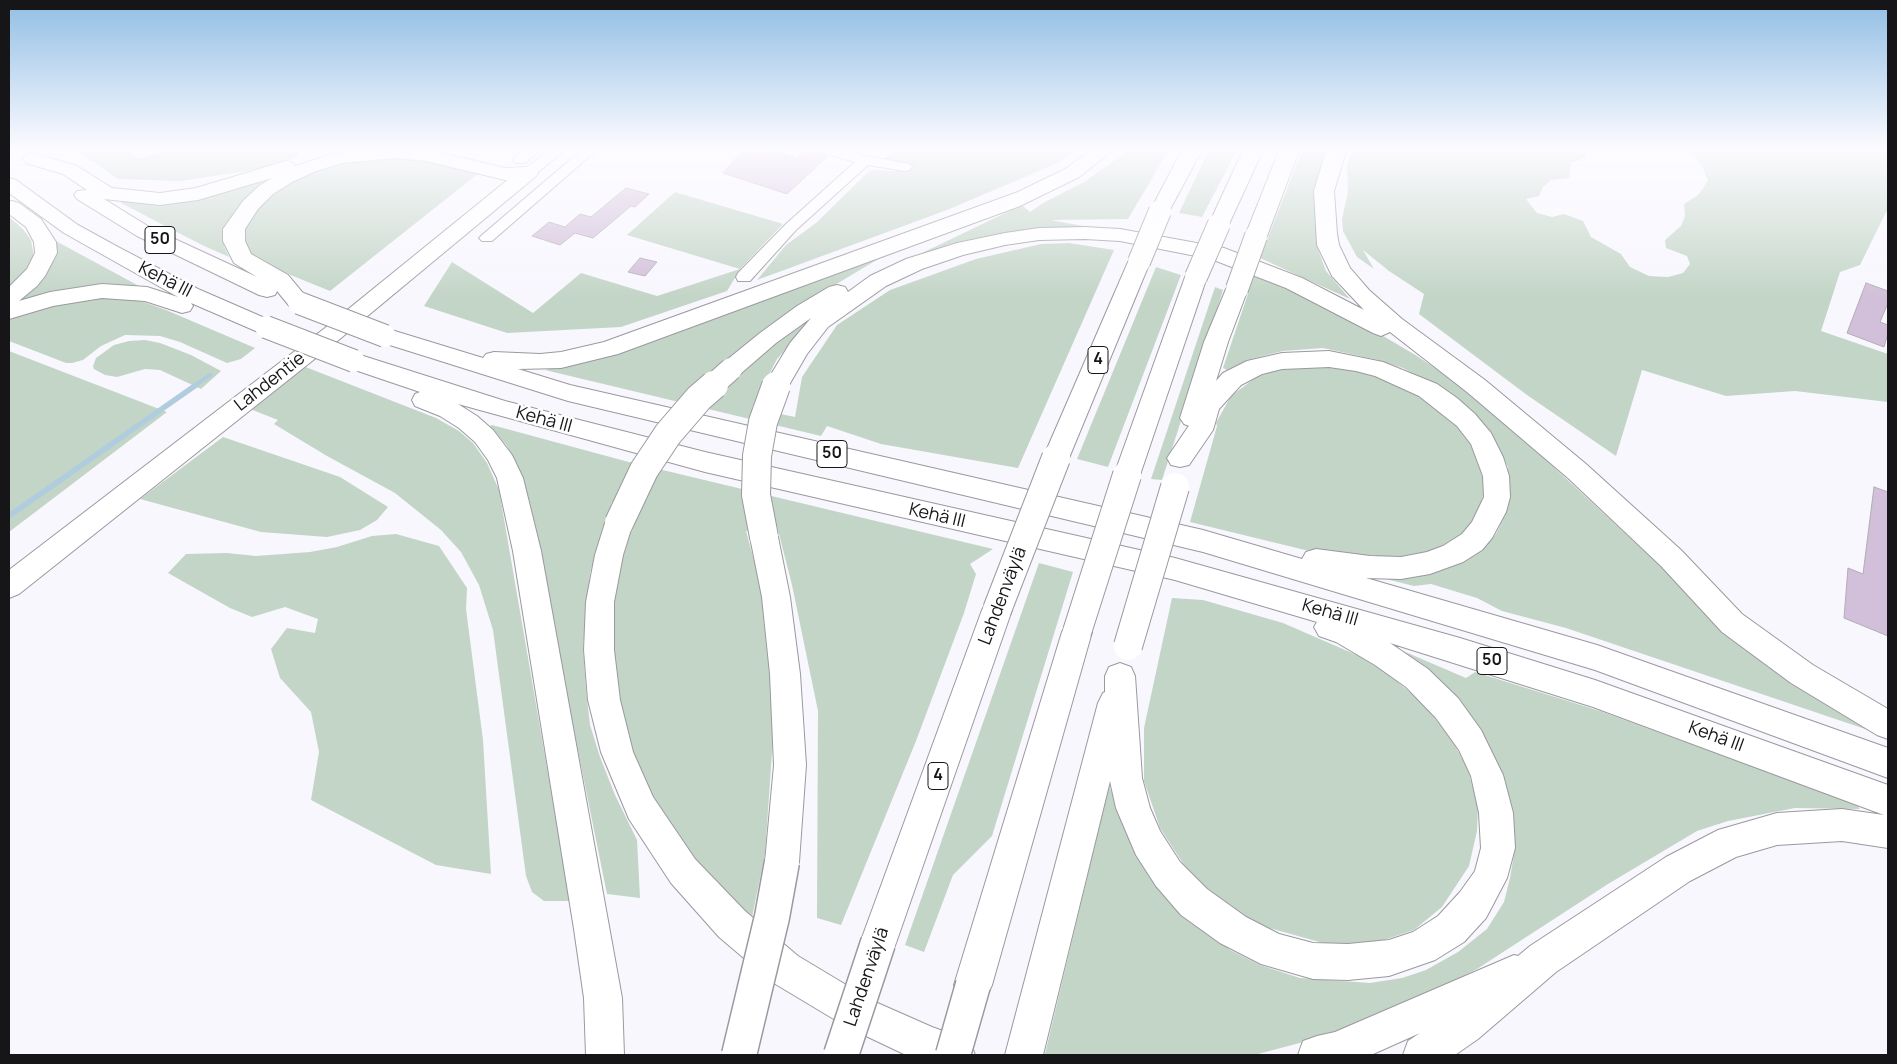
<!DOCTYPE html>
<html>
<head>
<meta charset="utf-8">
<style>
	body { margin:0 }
	#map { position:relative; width:1897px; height:1064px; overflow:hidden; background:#f8f7fe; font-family:Manrope,sans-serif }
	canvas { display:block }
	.frame { position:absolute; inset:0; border:10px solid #161518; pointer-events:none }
</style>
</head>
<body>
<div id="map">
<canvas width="1897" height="1064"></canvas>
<div class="frame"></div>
</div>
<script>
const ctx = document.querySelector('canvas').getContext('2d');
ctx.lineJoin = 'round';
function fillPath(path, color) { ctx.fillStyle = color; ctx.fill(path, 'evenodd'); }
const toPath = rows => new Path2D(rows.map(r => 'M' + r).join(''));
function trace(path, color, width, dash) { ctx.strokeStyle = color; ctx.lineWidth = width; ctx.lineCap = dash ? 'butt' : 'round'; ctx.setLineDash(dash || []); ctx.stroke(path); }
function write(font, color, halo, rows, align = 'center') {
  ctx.font = font + ' Manrope,sans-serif'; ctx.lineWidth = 5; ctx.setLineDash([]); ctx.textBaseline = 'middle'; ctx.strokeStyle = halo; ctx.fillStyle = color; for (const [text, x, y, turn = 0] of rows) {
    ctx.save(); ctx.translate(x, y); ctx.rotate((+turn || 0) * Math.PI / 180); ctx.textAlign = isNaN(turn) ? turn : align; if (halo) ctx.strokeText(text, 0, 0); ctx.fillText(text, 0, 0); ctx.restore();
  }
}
fillPath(toPath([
	[73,148,126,148,139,159,173,148,299,148,298,157,258,169,181,181,118,179],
	[896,148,1079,148,1060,162,947,210,757,280,786,245,816,223,870,170,897,171,900,162,884,159],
	[1132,148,1170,148,1128,219,1051,220,1088,227,1034,229,1001,233,953,243,921,255,796,338,777,359,752,408,795,417,802,377,837,325,890,290,976,259,1041,244,1069,243,1114,250,1018,468,881,444,827,426,821,436,545,370,574,364,885,255,793,310,774,344,844,294,872,277,1022,205,1030,212,1043,203,1084,182],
	[1210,148,1238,148,1202,217,1179,213],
	[1303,148,1330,148,1318,193,1316,244,1326,271,1350,299,1260,258],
	[1353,148,1588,148,1584,158,1571,163,1569,178,1551,180,1543,187,1539,196,1526,199,1537,213,1552,217,1564,214,1583,221,1591,237,1621,254,1630,267,1649,276,1668,277,1683,273,1690,264,1687,256,1666,248,1665,240,1681,226,1685,216,1684,204,1698,195,1708,181,1701,164,1686,148,1888,148,1888,212,1886,212,1860,265,1840,272,1821,331,1888,354,1888,402,1795,391,1726,396,1642,370,1616,456,1527,395,1419,314,1424,294,1389,271,1363,250,1374,269,1357,257,1343,231,1342,219,1348,192,1347,165],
	[380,157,414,158,479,173,330,291,266,265,253,256,245,245,244,234,245,225,250,215,275,190,311,172,340,163],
	[304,164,225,235,224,246,229,257,202,245,121,203,123,200,140,201],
	[675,192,783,224,741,268,727,291,621,327,507,333,424,306,452,262,533,313,581,273,657,296,740,269,627,235],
	[9,217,23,229,31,240,33,251,33,259,28,268,21,279,9,289],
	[54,240,139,286,15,305,9,308,9,303,30,287],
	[1156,267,1181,275,1108,467,1077,459],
	[1255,273,1336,308,1417,356,1457,383,1504,421,1671,576,1874,732,1566,628,1502,611,1477,598,1431,584,1414,586,1386,579,1419,575,1442,570,1465,561,1482,549,1496,534,1506,513,1508,467,1496,443,1445,391,1403,368,1378,360,1323,348,1283,351,1251,359,1227,370,1223,368],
	[1215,287,1223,290,1162,480,1151,479],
	[92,298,128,299,144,302,166,310,255,348,241,359,227,363,180,342,160,336,125,335,101,346,83,360,72,363,66,363,9,341,9,319,48,305],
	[145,340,160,343,191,355,221,371,201,389,160,370,145,369,117,377,105,375,94,369,93,366,96,358,114,345,129,341],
	[9,351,167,412,9,532],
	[1322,365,1374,374,1408,387,1463,430,1480,459,1485,487,1479,512,1464,534,1441,548,1424,553,1388,559,1340,556,1309,551,1190,522,1217,426,1216,423,1231,396,1255,378,1270,372,1286,368],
	[303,366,436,418,459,431,473,443,487,463,499,490,570,901,544,901,532,892,526,876,493,630,479,585,461,552,441,530,395,493,327,456,274,424,278,420,250,409],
	[492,425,625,461,993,549,970,564,976,574,964,613,916,741,841,925,817,918,818,711,792,585,777,526,746,531,765,600,774,724,765,854,751,922,679,840,651,793,630,744,616,693,612,655,614,605,623,557,639,504,612,502,590,573,583,647,586,690,590,725,600,757,615,795,637,840,640,898,607,894,540,563,516,467,507,446,490,426],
	[223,437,340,477,388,507,377,520,360,530,327,537,261,532,140,499],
	[396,534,439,546,467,588,466,609,483,740,491,874,436,865,311,800,319,752,311,712,280,678,271,649,287,628,315,633,318,619,285,607,252,617,230,608,168,573,186,554,227,553,256,556,310,552,337,547,372,536],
	[1039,563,1073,572,992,836,953,875,924,952,905,945],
	[1172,598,1203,600,1283,623,1359,656,1388,674,1419,700,1450,736,1468,770,1478,805,1477,831,1469,866,1442,907,1414,930,1372,944,1323,943,1262,926,1222,904,1184,865,1160,828,1144,781,1144,728],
	[1396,648,1466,678,1475,672,1600,711,1857,805,1860,809,1795,808,1728,821,1697,831,1608,884,1477,969,1412,1003,1330,1035,1254,1055,1045,1054,1109,785,1119,813,1193,917,1230,950,1260,965,1300,978,1370,983,1402,978,1426,970,1458,952,1487,929,1504,902,1510,878,1515,848,1509,804]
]), '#c3d5c7');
trace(toPath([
	[194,386,210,375]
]), '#afcdde', 4.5);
trace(toPath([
	[9,516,196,385]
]), '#afcdde', 5.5);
const building = toPath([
	[745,148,766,148,797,158,807,148,813,148,816,153,828,156,787,194,723,173,745,148],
	[626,188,649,194,635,207,631,206,593,238,575,233,560,245,532,236,549,222,565,227,580,214,591,217,626,188],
	[640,258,657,262,645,276,628,272,640,258],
	[1866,283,1888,291,1888,303,1880,322,1888,325,1888,333,1884,347,1847,333,1866,283],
	[1874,487,1888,492,1888,636,1844,618,1848,568,1863,574,1874,487]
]);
fillPath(building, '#d2bfd9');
trace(building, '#b1adb2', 1);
const street = toPath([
	[527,148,543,148,525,163,515,163,513,160,515,157,527,148],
	[552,148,568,148,533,176,523,176,521,173,523,170,552,148],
	[584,148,599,148,492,241,482,241,479,238,482,235,584,148],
	[815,148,837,148,866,156,910,164,912,167,910,170,905,171,868,165,796,230,750,281,738,281,736,277,738,273,786,224,855,162,817,151,815,148]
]);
const secondary = toPath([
	[528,167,535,169,538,173,535,177,341,338,19,594,9,598,9,570,325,328,521,169,528,167]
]);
const highway = toPath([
	[367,148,426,149,505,168,528,167,535,169,538,173,535,177,528,179,505,180,426,161,396,158,342,163,316,171,292,182,273,194,258,209,245,229,245,241,251,254,288,275,307,298,310,303,307,308,299,310,291,308,277,291,275,295,267,297,259,295,137,236,77,199,74,195,77,191,87,190,63,174,26,163,23,159,26,155,33,153,77,166,112,188,160,193,196,188,286,161,293,163,295,166,332,154,367,148],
	[272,178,259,186,243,201,223,229,223,241,234,263,257,277,151,228,104,199,160,205,198,200,272,178],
	[1094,148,1116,148,1079,177,1020,206,618,354,561,368,518,369,570,385,1203,530,1302,559,1306,552,1316,549,1370,556,1401,557,1427,552,1443,546,1462,534,1472,522,1484,497,1483,476,1471,444,1457,426,1419,396,1375,376,1356,371,1329,367,1282,369,1262,374,1241,385,1219,409,1213,430,1189,465,1180,467,1171,465,1167,458,1188,427,1189,426,1184,424,1180,418,1204,342,1226,289,1229,284,1237,282,1245,284,1248,289,1228,342,1216,381,1223,373,1247,361,1282,353,1329,351,1383,362,1437,384,1457,398,1475,414,1491,433,1503,457,1509,476,1510,497,1506,512,1492,538,1482,550,1463,562,1430,574,1401,579,1366,578,1597,645,1888,748,1888,778,1595,670,1203,552,568,401,377,341,373,336,377,331,385,328,483,358,486,354,494,352,540,354,561,352,604,342,1018,192,1065,169,1094,148],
	[1183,148,1203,148,1167,215,1160,217,1153,215,1150,211,1183,148],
	[1244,148,1264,148,1229,224,1226,228,1219,230,1212,228,1209,224,1244,148],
	[1280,148,1300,148,1267,236,1263,240,1256,242,1249,240,1245,236,1280,148],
	[1327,148,1347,148,1334,191,1337,234,1339,245,1350,268,1369,290,1402,319,1485,380,1586,464,1681,550,1742,614,1813,665,1888,709,1888,739,1877,735,1791,683,1722,632,1661,566,1568,478,1467,392,1390,332,1381,336,1373,333,1286,288,1211,259,1120,241,1085,239,1039,240,1005,245,963,255,922,269,886,286,828,327,807,354,785,392,776,394,767,392,764,386,790,343,811,318,776,343,739,375,731,377,723,375,719,369,723,363,760,333,797,306,829,287,837,285,845,287,848,292,870,276,906,259,957,243,1005,233,1039,228,1085,227,1120,229,1224,248,1302,278,1364,310,1332,276,1317,245,1314,191,1327,148],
	[9,178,16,180,78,225,118,247,198,289,274,322,278,327,274,332,266,335,258,332,191,303,193,306,190,311,182,313,145,301,102,298,53,306,9,319,9,287,27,269,35,253,34,242,26,227,9,214,9,202,12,201,19,203,41,219,56,242,57,253,45,276,37,286,19,301,50,292,102,284,147,287,178,297,64,233,9,193,9,178],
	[1139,255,1147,257,1150,262,1069,458,1065,465,1056,467,1047,465,1043,458,1128,262,1131,257,1139,255],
	[1196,270,1204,272,1207,277,1140,475,1136,482,1127,485,1118,482,1114,475,1185,277,1188,272,1196,270],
	[354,353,505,401,705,452,1175,558,1460,638,1595,680,1888,785,1888,848,1842,841,1777,845,1736,857,1690,881,1556,972,1478,1039,1455,1055,1403,1055,1408,1041,1420,1033,1371,1055,1298,1055,1303,1041,1317,1036,1335,1032,1514,955,1518,956,1530,946,1666,857,1718,830,1777,813,1842,809,1884,815,1593,707,1390,643,1428,669,1458,698,1481,730,1503,775,1513,813,1515,848,1507,878,1486,918,1464,942,1435,960,1389,976,1348,980,1313,979,1261,964,1220,943,1181,915,1156,886,1136,855,1116,808,1110,781,1043,1055,1005,1055,1098,703,1103,693,1105,692,1105,676,1109,667,1120,663,1131,667,1135,676,1142,778,1150,808,1160,831,1180,862,1207,889,1246,917,1279,934,1313,943,1348,944,1389,940,1413,932,1438,916,1460,892,1475,871,1481,848,1479,813,1471,776,1459,750,1436,718,1406,687,1375,665,1336,642,1319,636,1314,627,1317,622,1175,580,705,472,458,404,477,416,493,430,512,455,523,478,541,551,622,998,624,1055,586,1055,584,998,574,929,513,551,497,478,488,460,475,442,459,428,440,416,415,406,412,400,415,394,420,392,346,367,342,361,346,355,354,353],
	[619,512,629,516,633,523,623,555,614,602,614,650,620,700,633,752,653,797,695,859,745,911,798,956,873,1001,932,1027,970,1041,975,1055,906,1055,847,1027,772,982,719,937,671,883,629,819,601,752,588,700,584,650,586,602,595,555,605,523,609,516,619,512],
	[764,526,774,529,778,537,790,597,800,674,806,765,799,862,794,874,782,879,770,874,765,862,774,765,770,674,762,597,750,537,754,529,764,526],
	[997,598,1007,601,1012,610,896,943,891,956,878,961,865,956,860,943,982,610,987,601,997,598],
	[1077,620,1087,623,1092,632,992,985,986,998,973,1004,960,998,954,985,1062,632,1067,623,1077,620]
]);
trace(street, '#9a999f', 2);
trace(secondary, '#9a999f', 2);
trace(highway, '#9a999f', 2);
fillPath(street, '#fff');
fillPath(secondary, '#fff');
fillPath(highway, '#fff');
const highwayBridgeFar2 = toPath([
	[1139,262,1160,211],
	[1196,277,1219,224],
	[1237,289,1256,236],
	[299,303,385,336],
	[266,327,354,361],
	[712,386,731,369]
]);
const highwayBridgeFar1 = toPath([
	[619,523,644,470,668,434,699,398,714,385],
	[764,537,756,495,757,456,763,422,776,386],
	[997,610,1056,458],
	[1077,632,1127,475],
	[1128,646,1175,487]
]);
const highwayBridge = toPath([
	[739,1055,772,917,782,862],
	[841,1055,878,943],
	[953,1055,973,985]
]);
trace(highwayBridgeFar2, '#9a999f', 24, []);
trace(highwayBridgeFar1, '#9a999f', 30, []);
trace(highwayBridge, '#9a999f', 37, []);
trace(highwayBridgeFar2, '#fff', 22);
trace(highwayBridgeFar1, '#fff', 28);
trace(highwayBridge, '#fff', 34);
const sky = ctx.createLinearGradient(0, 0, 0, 297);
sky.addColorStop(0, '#91bee4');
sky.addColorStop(0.5, '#fcfbff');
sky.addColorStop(1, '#fcfbff00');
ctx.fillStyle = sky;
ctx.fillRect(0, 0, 1897, 297);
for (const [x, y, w] of [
	[160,240,30],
	[1098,360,20],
	[832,454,30],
	[1492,661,30],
	[938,776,20]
]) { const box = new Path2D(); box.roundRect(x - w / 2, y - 13.5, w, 27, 4); ctx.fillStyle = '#fff'; ctx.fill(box); trace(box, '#161518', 1); }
write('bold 16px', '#161518', null, [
	["50",160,240],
	["4",1098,360],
	["50",832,454],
	["50",1492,661],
	["4",938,776]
]);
write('18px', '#161518', '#fff', [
	["Kehä III",165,280,27],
	["Lahdentie",270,382,-38],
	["Kehä III",544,420,15],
	["Kehä III",937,516,13],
	["Lahdenväylä",1003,596,-69],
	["Kehä III",1330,613,16],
	["Kehä III",1716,737,20],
	["Lahdenväylä",867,977,-71]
]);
</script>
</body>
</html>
